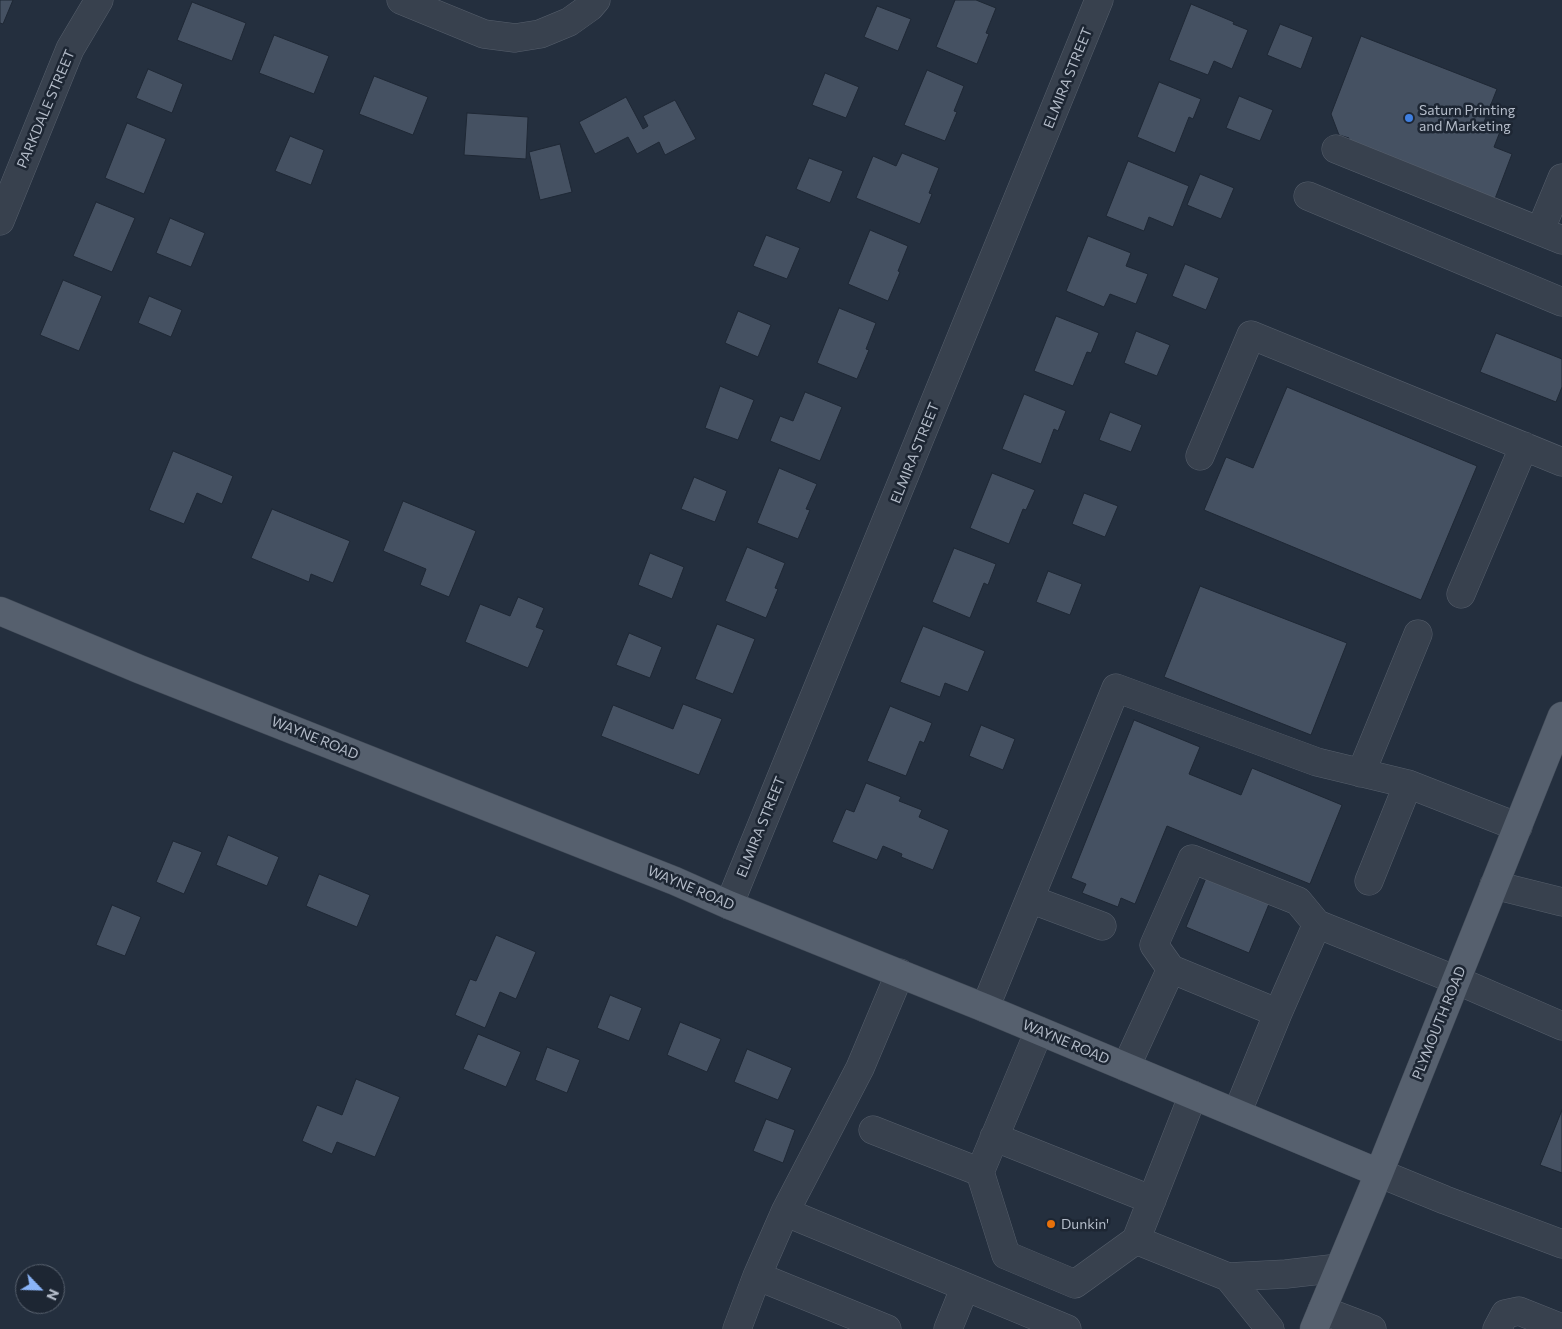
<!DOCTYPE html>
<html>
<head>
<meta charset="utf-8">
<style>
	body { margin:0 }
	#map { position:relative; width:1562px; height:1329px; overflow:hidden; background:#242f3e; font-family:Commissioner,sans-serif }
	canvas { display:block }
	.north { position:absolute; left:15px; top:1264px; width:50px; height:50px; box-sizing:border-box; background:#1d2633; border:1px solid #59626f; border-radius:50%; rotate:114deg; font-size:14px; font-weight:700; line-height:20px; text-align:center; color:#b4bcc9 }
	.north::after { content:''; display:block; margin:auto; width:18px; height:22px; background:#8ab4f8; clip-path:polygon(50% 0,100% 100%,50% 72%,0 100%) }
</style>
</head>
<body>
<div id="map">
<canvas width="1562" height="1329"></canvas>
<div class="north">N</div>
</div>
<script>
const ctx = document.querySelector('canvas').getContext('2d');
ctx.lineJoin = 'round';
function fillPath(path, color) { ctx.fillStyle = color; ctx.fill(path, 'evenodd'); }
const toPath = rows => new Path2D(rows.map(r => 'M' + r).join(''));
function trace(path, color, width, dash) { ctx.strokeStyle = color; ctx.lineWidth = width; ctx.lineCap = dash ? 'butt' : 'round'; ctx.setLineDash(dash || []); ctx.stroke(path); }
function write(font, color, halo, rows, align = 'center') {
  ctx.font = font + ' Commissioner,sans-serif'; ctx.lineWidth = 5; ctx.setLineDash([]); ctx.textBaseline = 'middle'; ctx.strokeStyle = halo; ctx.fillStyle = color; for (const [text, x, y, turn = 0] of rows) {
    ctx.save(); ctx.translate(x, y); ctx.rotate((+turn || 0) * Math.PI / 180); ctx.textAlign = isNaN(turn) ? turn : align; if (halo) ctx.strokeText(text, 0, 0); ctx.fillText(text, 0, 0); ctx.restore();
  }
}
const building = toPath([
	[0,0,13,0,3,24,0,23,0,0],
	[955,0,976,0,996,8,986,33,989,34,977,64,936,47,955,0],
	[192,2,246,23,232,61,177,40,192,2],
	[1191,4,1234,22,1233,24,1248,30,1232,69,1214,61,1208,75,1169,60,1191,4],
	[877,6,911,19,898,51,864,37,877,6],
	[1280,24,1313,37,1301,69,1267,55,1280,24],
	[274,35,329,56,314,94,259,73,274,35],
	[1361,36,1497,89,1484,122,1501,129,1494,147,1512,154,1493,204,1346,146,1349,138,1339,135,1331,114,1361,36],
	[148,69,183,84,172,113,136,98,148,69],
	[927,70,964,86,954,111,957,112,945,141,904,125,927,70],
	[825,73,859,87,846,118,812,105,825,73],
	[374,76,428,97,413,135,359,114,374,76],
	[1159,82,1201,99,1193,119,1189,117,1175,153,1137,137,1159,82],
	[1239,96,1273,110,1260,141,1226,128,1239,96],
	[626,97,643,129,648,126,643,116,675,100,696,139,665,155,659,142,637,154,628,137,595,154,579,122,626,97],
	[467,113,528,117,526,159,464,155,467,113],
	[127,123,166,139,144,194,105,178,127,123],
	[290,136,324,150,311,185,275,171,290,136],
	[560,144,572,192,540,200,529,152,560,144],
	[902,153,939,168,929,193,932,194,920,224,856,198,873,156,896,166,902,153],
	[809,158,843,171,830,203,796,189,809,158],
	[1128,161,1189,186,1173,227,1149,217,1144,231,1106,216,1128,161],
	[1200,174,1234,188,1221,219,1187,205,1200,174],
	[96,202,135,218,112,272,73,256,96,202],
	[170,218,205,233,191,267,156,253,170,218],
	[870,230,908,246,898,271,900,272,888,301,848,284,870,230],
	[766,235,800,248,787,279,753,266,766,235],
	[1088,236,1131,253,1126,266,1148,274,1136,304,1110,294,1104,307,1066,291,1088,236],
	[1185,264,1219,278,1206,310,1172,296,1185,264],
	[63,280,102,296,79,351,40,335,63,280],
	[149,296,182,310,171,337,138,323,149,296],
	[839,308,876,323,866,349,869,350,857,379,817,363,839,308],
	[738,311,771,325,758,357,725,343,738,311],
	[1056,316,1099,333,1091,353,1087,352,1073,386,1034,371,1056,316],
	[1136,331,1170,345,1157,376,1124,363,1136,331],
	[1496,333,1562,359,1562,387,1556,402,1480,372,1496,333],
	[720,386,754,400,738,440,705,428,720,386],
	[1287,387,1477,466,1421,600,1204,510,1226,457,1253,468,1287,387],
	[805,392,842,407,820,461,770,441,780,416,793,421,805,392],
	[1024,394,1066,411,1058,431,1054,429,1041,464,1002,449,1024,394],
	[1110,412,1142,425,1131,452,1099,440,1110,412],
	[173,451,233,476,222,504,197,493,184,524,149,510,173,451],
	[779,468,817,484,806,509,810,510,798,539,757,523,779,468],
	[992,473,1035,490,1026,510,1023,509,1009,544,970,528,992,473],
	[694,477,727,491,715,522,681,509,694,477],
	[1084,493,1118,506,1105,537,1072,524,1084,493],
	[403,501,476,531,449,597,420,585,426,569,383,551,403,501],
	[272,509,350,541,333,583,311,574,309,582,251,558,272,509],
	[747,547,785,563,775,588,778,589,766,618,725,601,747,547],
	[954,548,996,564,988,585,984,583,970,618,932,602,954,548],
	[650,553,684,567,672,599,638,585,650,553],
	[1048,571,1082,584,1070,615,1036,602,1048,571],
	[1200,586,1347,643,1311,735,1164,677,1200,586],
	[518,597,544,608,536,627,544,630,528,668,465,642,480,604,510,616,518,597],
	[717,624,755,639,733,694,695,679,717,624],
	[923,626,985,651,968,692,945,683,940,697,900,682,923,626],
	[629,633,662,647,650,678,616,665,629,633],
	[683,704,722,719,699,775,601,736,613,705,673,729,683,704],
	[890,706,932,723,924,743,920,741,906,776,867,761,890,706],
	[1134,720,1200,747,1189,774,1241,795,1252,768,1342,805,1310,884,1167,826,1135,904,1121,898,1118,907,1082,893,1086,884,1071,878,1134,720],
	[981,725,1015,739,1003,770,969,756,981,725],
	[866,783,901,797,899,801,922,810,919,817,949,830,933,870,901,857,902,854,883,846,877,860,832,842,846,809,854,812,866,783],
	[228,835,279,857,267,886,216,865,228,835],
	[173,841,202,852,184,894,156,882,173,841],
	[319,874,370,895,357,927,306,906,319,874],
	[1206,878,1269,904,1249,953,1186,927,1206,878],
	[112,905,141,917,125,956,96,945,112,905],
	[496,935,536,952,516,999,500,992,485,1028,455,1015,470,979,476,981,496,935],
	[610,995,642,1008,629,1041,597,1028,610,995],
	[680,1022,721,1039,707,1072,667,1055,680,1022],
	[478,1034,521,1052,506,1087,463,1069,478,1034],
	[547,1047,580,1060,567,1093,535,1080,547,1047],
	[747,1049,792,1068,778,1100,734,1082,747,1049],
	[356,1079,400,1097,375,1157,337,1142,332,1154,302,1141,317,1105,342,1115,356,1079],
	[1562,1110,1562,1173,1540,1165,1562,1110],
	[766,1119,795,1130,783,1163,753,1151,766,1119]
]);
fillPath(building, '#455162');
trace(building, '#1f2835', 1);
const minor = toPath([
	[401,0,484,34,515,38,540,34,569,22,590,7,596,0],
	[1336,149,1562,240],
	[1308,196,1562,302],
	[0,221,70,49,99,0],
	[1540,231,1562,178],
	[1200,456,1251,335,1562,462],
	[1461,594,1524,446],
	[1361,773,1418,634],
	[1369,881,1408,784],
	[1494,885,1562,902],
	[1030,899,1102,926],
	[729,905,1099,0],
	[1171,969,1154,945,1192,859,1298,901,1317,924],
	[985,1008,1116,688,1317,762,1408,784,1518,827],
	[1039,1031,980,1172,1006,1255,1075,1284,1136,1240,1193,1095],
	[1126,1067,1171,969,1278,1013],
	[1237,1113,1278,1013,1317,924,1456,980,1562,1026],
	[873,1130,980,1172],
	[994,1137,1152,1200],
	[1379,1173,1445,1200,1562,1244],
	[785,1212,860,1068,900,973],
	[1136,1240,1228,1277,1286,1274,1339,1268],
	[1228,1277,1270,1329],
	[1322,1310,1372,1329],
	[737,1329,757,1276],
	[887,1329,757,1276,785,1212,1067,1329],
	[948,1329,965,1287],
	[1497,1329,1505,1314,1519,1311,1562,1328]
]);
const major = toPath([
	[0,611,139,669,675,881,729,905,985,1008,1379,1173],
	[1314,1329,1379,1173,1562,716]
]);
trace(minor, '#565f6c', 29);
trace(major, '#414a57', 29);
trace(minor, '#38414e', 28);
trace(major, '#56606e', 28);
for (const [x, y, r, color] of [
	[1409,118,5,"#3f7fe0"],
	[1051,1224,5,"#e8710a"]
]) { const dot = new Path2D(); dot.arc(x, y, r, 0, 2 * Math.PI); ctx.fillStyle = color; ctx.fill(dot); trace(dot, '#1d2633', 2); }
write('14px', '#b4bcc9', '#1d2633', [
	["ELMIRA STREET",1068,78,-68],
	["PARKDALE STREET",46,109,-67],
	["ELMIRA STREET",915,453,-68],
	["WAYNE ROAD",315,738,22],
	["ELMIRA STREET",761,827,-68],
	["WAYNE ROAD",691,888,23],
	["PLYMOUTH ROAD",1439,1023,-68],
	["WAYNE ROAD",1066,1042,23]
]);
write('14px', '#b4bcc9', '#1d2633', [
	["Saturn Printing",1419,110],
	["and Marketing",1419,126],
	["Dunkin'",1061,1224]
], 'left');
</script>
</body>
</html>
